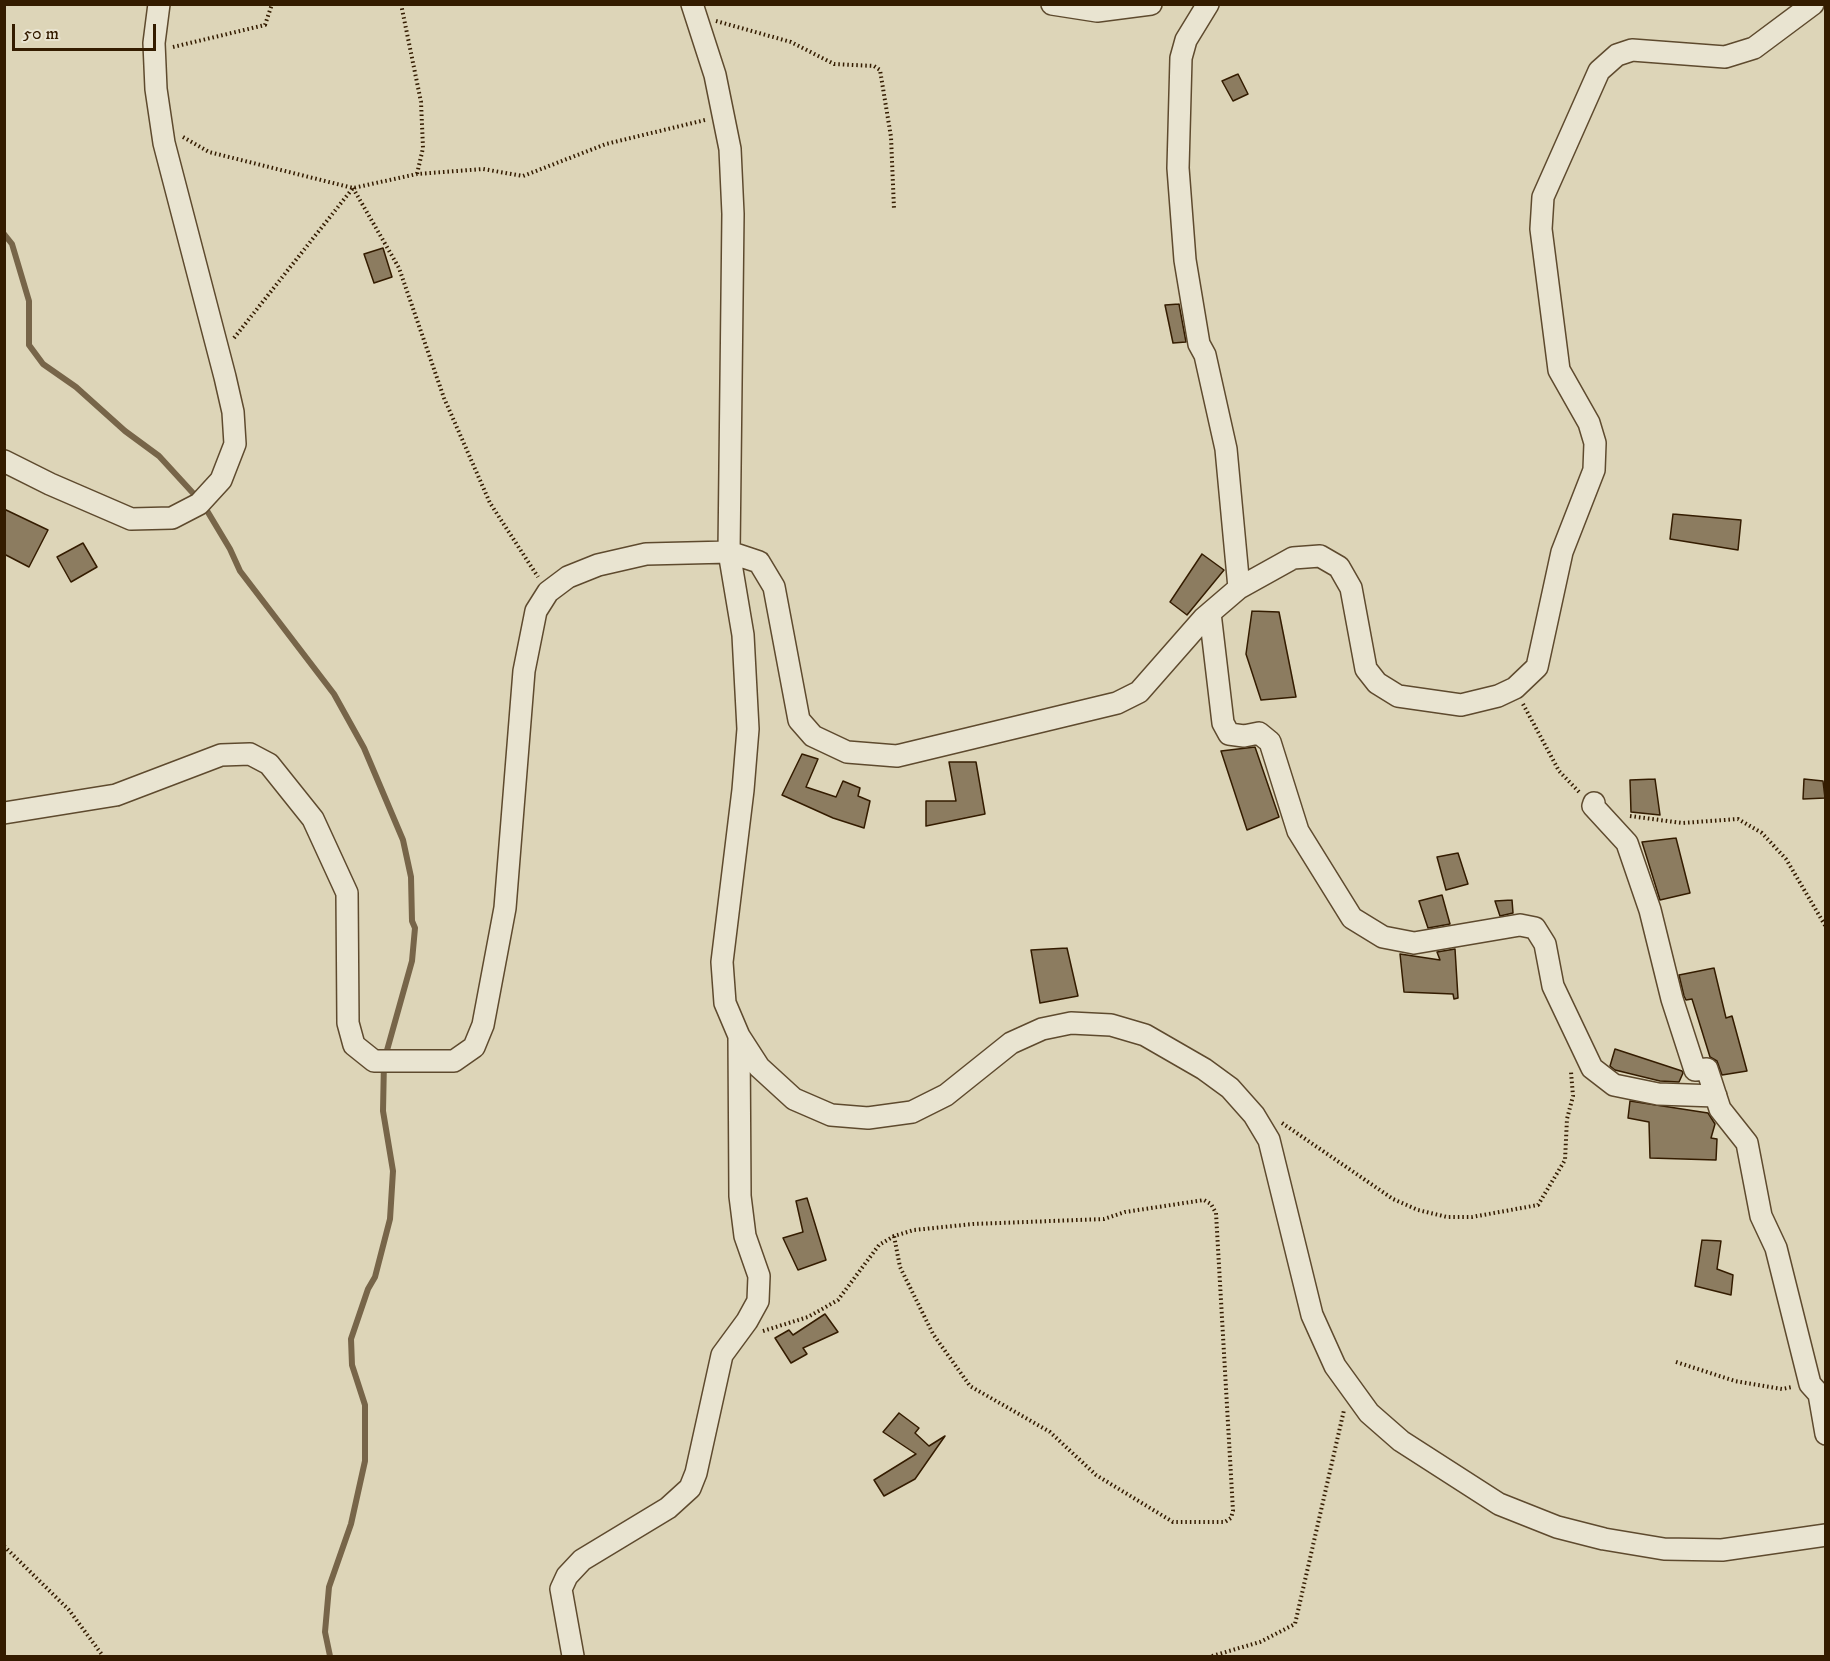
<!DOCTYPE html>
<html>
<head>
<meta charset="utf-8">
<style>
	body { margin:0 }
	#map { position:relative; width:1830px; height:1661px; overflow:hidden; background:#ddd5b8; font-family:"IM FELL DW Pica",serif }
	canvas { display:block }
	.frame { position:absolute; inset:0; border:6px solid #341c00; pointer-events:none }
	.scale { position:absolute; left:12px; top:24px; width:144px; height:27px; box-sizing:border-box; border:3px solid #341c00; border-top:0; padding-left:8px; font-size:18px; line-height:21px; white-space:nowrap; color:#341c00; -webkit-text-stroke:4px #e9e4d1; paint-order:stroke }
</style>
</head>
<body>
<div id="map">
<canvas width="1830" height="1661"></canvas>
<div class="frame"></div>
<div class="scale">50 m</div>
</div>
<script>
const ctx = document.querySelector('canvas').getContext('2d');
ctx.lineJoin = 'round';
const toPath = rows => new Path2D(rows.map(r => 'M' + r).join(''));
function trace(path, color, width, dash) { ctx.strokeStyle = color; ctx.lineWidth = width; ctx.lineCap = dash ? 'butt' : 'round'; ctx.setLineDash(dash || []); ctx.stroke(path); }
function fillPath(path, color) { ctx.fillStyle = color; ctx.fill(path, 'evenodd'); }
trace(toPath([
	[4,234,12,244,29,301,29,345,43,364,76,387,125,431,159,456,203,504,230,549,240,571,334,694,364,748,403,840,411,877,412,921,415,928,412,961,384,1061,383,1111,393,1171,390,1219,375,1277,368,1289,351,1339,352,1365,365,1405,365,1461,351,1524,329,1587,325,1632,330,1656]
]), '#776549', 6);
const building = toPath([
	[1238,74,1248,94,1233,101,1222,81,1238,74],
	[383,248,392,277,374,283,364,254,383,248],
	[1179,304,1186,342,1173,343,1165,305,1179,304],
	[4,509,48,530,29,567,4,554,4,509],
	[1673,514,1741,520,1738,550,1670,539,1673,514],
	[83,543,97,567,71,582,57,557,83,543],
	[1202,554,1224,570,1187,615,1170,602,1202,554],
	[1252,611,1279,612,1296,697,1261,700,1246,654,1252,611],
	[1255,747,1279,817,1247,830,1221,751,1255,747],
	[802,754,818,759,806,787,836,797,843,781,860,788,858,796,870,801,864,828,833,818,782,795,802,754],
	[949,762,976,762,985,814,926,826,926,801,956,801,949,762],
	[1655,779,1660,815,1631,812,1630,780,1655,779],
	[1804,779,1823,781,1825,798,1803,799,1804,779],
	[1676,838,1690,893,1660,900,1642,842,1676,838],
	[1458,853,1468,884,1446,890,1437,857,1458,853],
	[1442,895,1450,924,1428,928,1419,901,1442,895],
	[1512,900,1513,913,1500,916,1495,901,1512,900],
	[1067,948,1078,996,1040,1003,1031,950,1067,948],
	[1455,949,1458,998,1454,999,1453,994,1404,992,1400,954,1440,960,1437,952,1455,949],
	[1714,968,1726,1018,1732,1016,1747,1071,1722,1075,1717,1061,1710,1057,1692,999,1686,1000,1684,996,1679,975,1714,968],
	[1615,1049,1682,1071,1683,1073,1679,1082,1660,1081,1615,1070,1610,1066,1615,1049],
	[1630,1101,1708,1113,1715,1124,1711,1138,1717,1139,1716,1160,1650,1158,1649,1122,1628,1118,1630,1101],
	[807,1198,826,1260,798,1270,783,1238,803,1232,796,1201,807,1198],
	[1702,1240,1721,1241,1717,1269,1733,1275,1731,1295,1695,1286,1702,1240],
	[825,1314,838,1332,803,1348,807,1354,791,1363,775,1338,789,1330,793,1335,825,1314],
	[899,1413,919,1428,915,1433,929,1446,945,1436,915,1479,884,1496,874,1480,916,1454,883,1432,899,1413]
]);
fillPath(building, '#8c7c60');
trace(building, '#341c00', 1.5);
const minor = toPath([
	[692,4,715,75,730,149,733,214,729,552,743,635,748,729,743,790,722,962,725,1003,739,1036,759,1067,794,1099,831,1115,868,1118,912,1112,946,1095,1011,1043,1042,1029,1071,1023,1111,1025,1145,1035,1204,1069,1230,1088,1254,1115,1269,1140,1312,1315,1335,1366,1369,1413,1401,1441,1499,1504,1557,1527,1604,1539,1664,1549,1722,1550,1826,1535],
	[1052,4,1097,11,1151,4],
	[1208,4,1186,40,1181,58,1178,168,1185,260,1199,344,1205,355,1226,449,1239,588],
	[4,461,50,484,131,519,172,518,199,504,221,480,235,444,233,412,225,377,164,143,156,89,154,43,159,4],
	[1210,613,1223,723,1229,734,1244,736,1259,733,1270,742,1298,831,1352,918,1383,937,1414,943,1520,925,1535,928,1545,944,1553,986,1592,1068,1614,1085,1658,1094,1716,1096],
	[1594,803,1593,806,1627,843,1650,910,1672,999,1695,1070,1707,1069,1720,1109,1747,1143,1761,1216,1776,1248,1810,1384,1819,1394,1826,1434],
	[4,813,116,795,221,755,250,754,269,764,313,819,347,893,348,1023,354,1045,374,1061,454,1061,474,1047,483,1025,505,908,524,671,536,611,548,592,568,577,598,565,646,554,729,552,759,562,774,587,799,720,813,736,847,752,897,756,1117,703,1139,692,1204,618,1239,588,1293,558,1320,556,1339,567,1351,588,1366,669,1377,683,1398,696,1461,705,1498,696,1515,688,1537,667,1562,552,1594,470,1595,443,1589,423,1559,370,1541,229,1543,197,1599,71,1617,55,1632,50,1725,57,1754,48,1813,4],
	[573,1656,561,1589,567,1576,582,1560,668,1508,690,1488,696,1473,722,1355,747,1321,758,1301,759,1276,745,1236,740,1196,739,1036]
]);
trace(minor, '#5e4a2e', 24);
trace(toPath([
	[401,4,421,102,423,148,417,174],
	[716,21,791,42,834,64,874,66,880,70,891,137,894,209],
	[173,47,265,25,272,4],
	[183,137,209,152,353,188,417,174,483,169,523,176,606,144,705,120],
	[353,188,399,268,444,398,490,503,538,577],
	[234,338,353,188],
	[1523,704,1559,771,1580,793],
	[1630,816,1682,823,1738,819,1762,833,1786,859,1826,927],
	[1282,1123,1393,1199,1418,1210,1447,1217,1472,1217,1538,1205,1565,1160,1567,1119,1573,1096,1571,1072],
	[763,1331,808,1317,838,1300,879,1245,894,1236,914,1230,973,1224,1104,1219,1125,1212,1204,1200,1211,1204,1216,1213,1233,1511,1231,1518,1225,1522,1173,1522,1096,1475,1050,1432,970,1386,933,1334,900,1267,894,1236],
	[1676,1362,1735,1381,1782,1389,1792,1387],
	[4,1546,69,1610,103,1656],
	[1212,1656,1260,1642,1295,1624,1344,1410]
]), '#341c00', 4, [1.5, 3]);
trace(minor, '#e9e4d1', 21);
</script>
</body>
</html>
